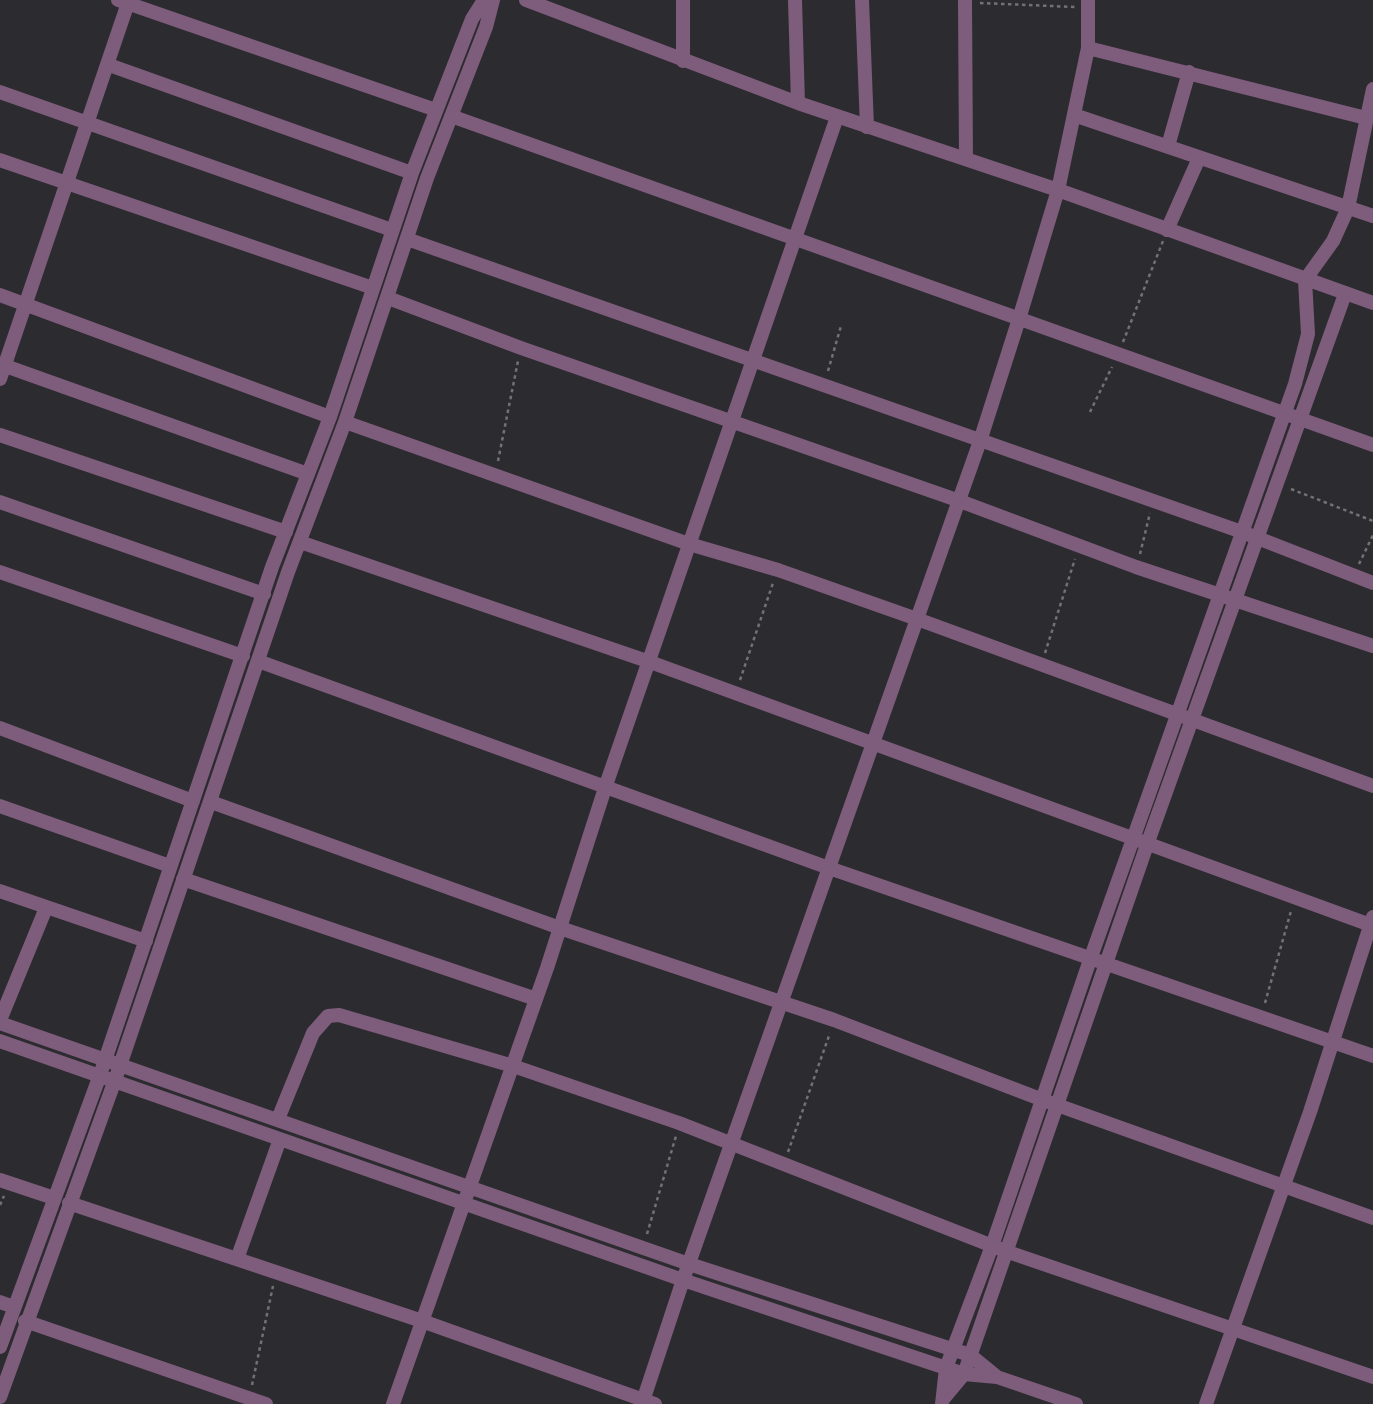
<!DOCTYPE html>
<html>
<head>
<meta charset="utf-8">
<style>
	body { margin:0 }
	canvas { display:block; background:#2c2b30 }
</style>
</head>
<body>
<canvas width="1373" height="1404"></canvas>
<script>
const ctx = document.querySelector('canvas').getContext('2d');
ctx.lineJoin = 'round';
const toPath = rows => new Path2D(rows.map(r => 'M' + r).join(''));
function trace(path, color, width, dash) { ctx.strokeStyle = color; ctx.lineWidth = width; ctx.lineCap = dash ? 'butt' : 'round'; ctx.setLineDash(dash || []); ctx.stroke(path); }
trace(toPath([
	[980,3,1075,7],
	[1123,342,1163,241],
	[828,371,841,326],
	[1090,412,1112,367],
	[498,461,518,361],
	[1291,489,1373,521],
	[1140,554,1150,513],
	[1359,564,1373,535],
	[1045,653,1075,559],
	[740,680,773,583],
	[1265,1003,1291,911],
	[788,1152,830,1033],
	[0,1205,4,1196],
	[647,1234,676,1136],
	[252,1385,273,1286]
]), '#727175', 2.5, [3.5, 3.5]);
trace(toPath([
	[118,0,436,110],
	[526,0,798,103,1058,190,1373,303],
	[683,0,683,61],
	[795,0,798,103],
	[862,0,867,127],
	[965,0,966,159],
	[1088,48,1366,118],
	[109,65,412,173],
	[0,92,392,230],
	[1074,115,1373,216],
	[451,116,1373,445],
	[1168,146,1189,72],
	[0,160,373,288],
	[1167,230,1199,158],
	[407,239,1242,532,1373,583],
	[0,295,330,417],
	[388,298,521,348,957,500,1136,567,1373,646],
	[0,364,308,474],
	[0,379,129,0],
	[345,422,689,544,778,570,917,619,1373,786],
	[0,435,286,532],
	[0,502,264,594],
	[300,542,650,662,1373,926],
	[0,572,243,656],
	[258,661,829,868,1373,1056],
	[0,728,193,801],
	[211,802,560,928,834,1020,1043,1100,1373,1218],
	[0,806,170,866],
	[183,879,536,999],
	[0,891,146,941],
	[0,1020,46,908],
	[0,1023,689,1264,970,1355,997,1377],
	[0,1041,683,1280,964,1374,997,1377,1076,1404],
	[278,1119,313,1033,328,1016,339,1015,513,1066,679,1123,1008,1252,1373,1377],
	[0,1180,54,1198],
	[69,1203,422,1321,655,1404],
	[237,1259,280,1139],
	[0,1302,14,1307],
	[25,1321,266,1404],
	[0,1347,100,1075,272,567,330,417,412,173,472,19,484,0],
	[0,1397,115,1080,288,572,345,422,427,178,486,27,493,0],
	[944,1398,964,1374,1148,842,1345,294],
	[393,1404,547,968,606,785,837,117],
	[642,1404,683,1280,980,441,1019,319,1058,190,1088,48,1088,0],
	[942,1404,946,1368,992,1246,1091,957,1295,384,1308,334,1305,280,1333,241,1348,208,1373,89],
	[1206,1404,1310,1112,1373,917]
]), '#7e5c7b', 14);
</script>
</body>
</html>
